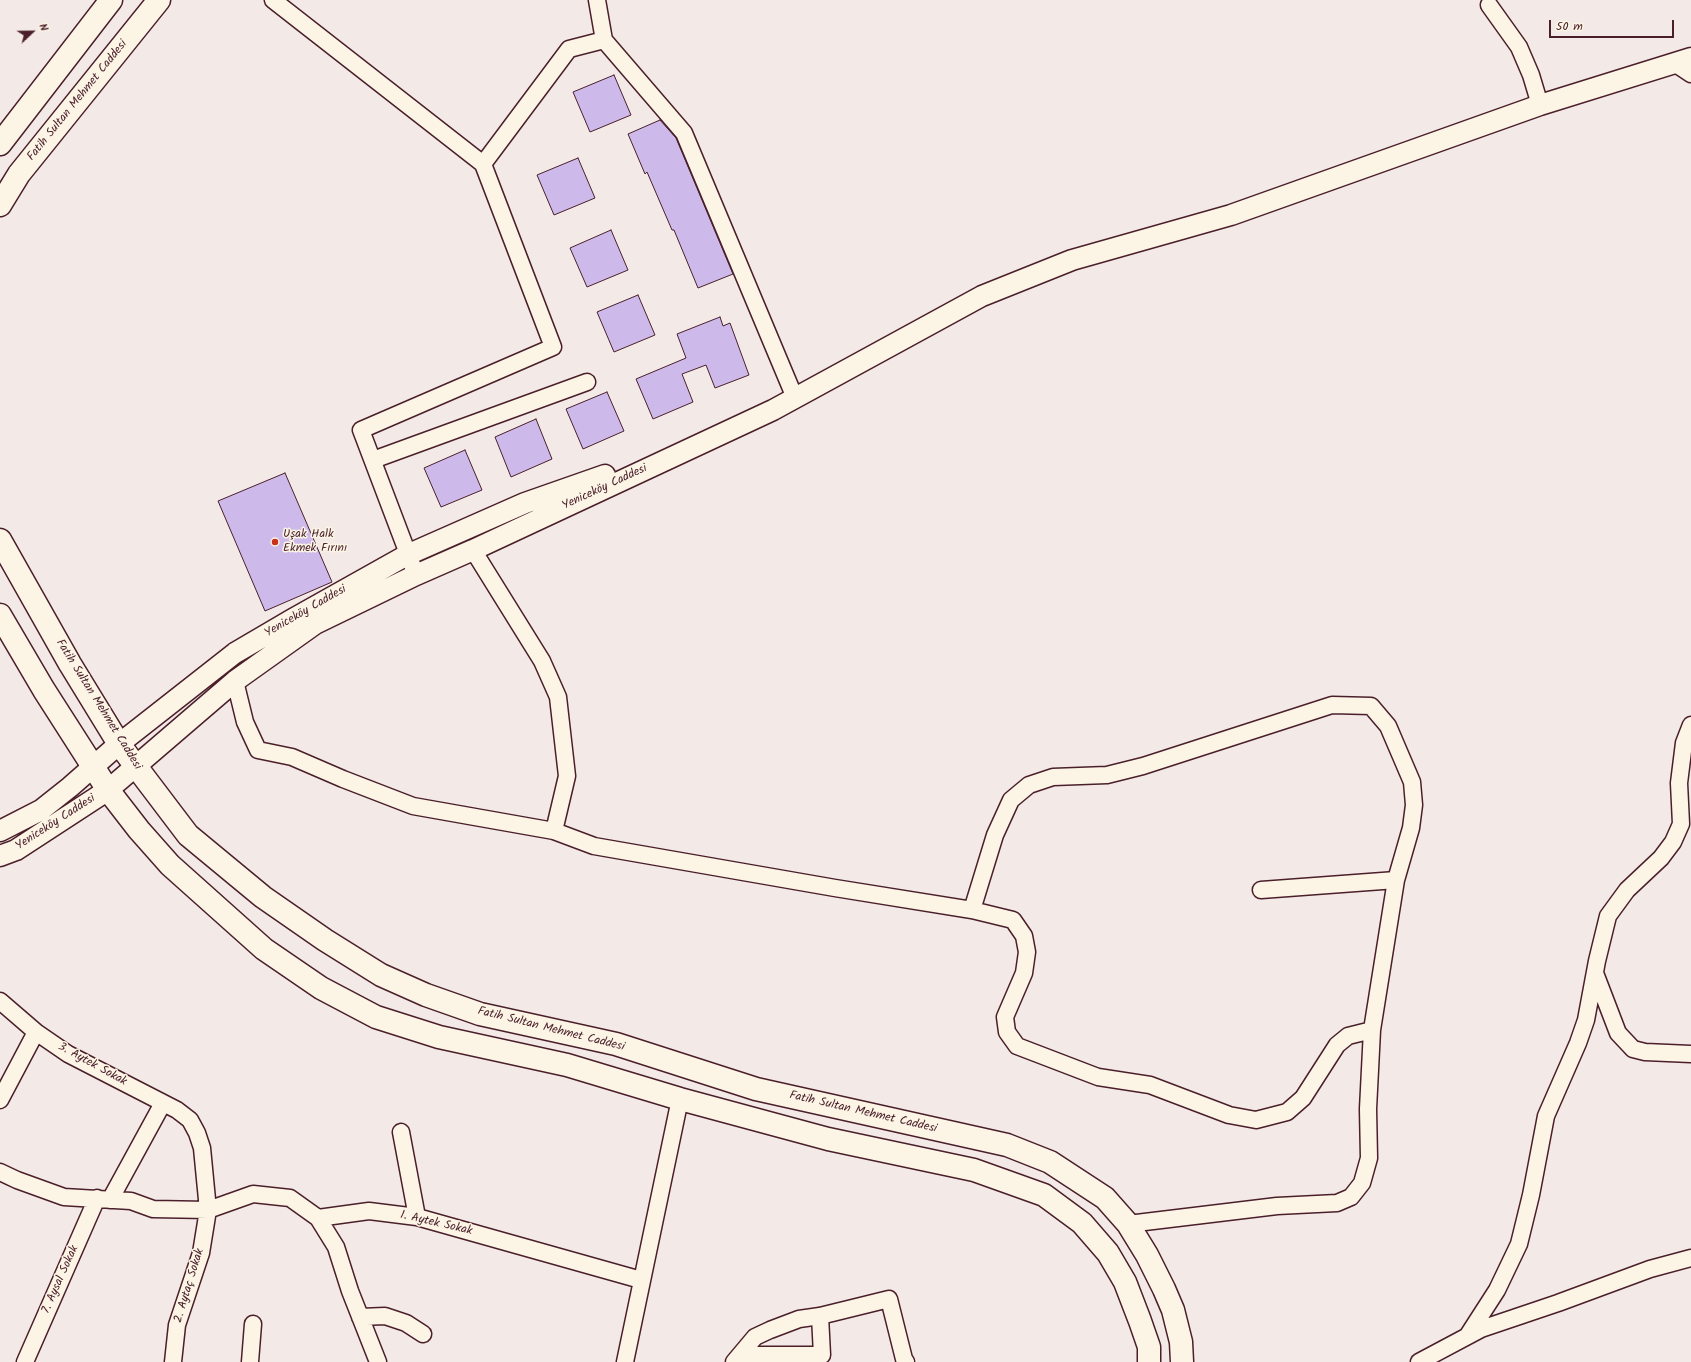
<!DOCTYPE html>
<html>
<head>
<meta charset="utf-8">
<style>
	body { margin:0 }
	#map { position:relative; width:1691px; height:1362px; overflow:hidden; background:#f3e9e6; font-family:Kalam,sans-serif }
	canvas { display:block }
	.north { position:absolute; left:12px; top:12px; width:40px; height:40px; -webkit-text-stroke:3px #fcf5e5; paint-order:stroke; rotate:68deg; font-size:11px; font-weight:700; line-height:16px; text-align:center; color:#4a1f2b }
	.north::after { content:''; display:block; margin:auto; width:14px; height:18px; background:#4a1f2b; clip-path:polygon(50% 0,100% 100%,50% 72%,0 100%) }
	.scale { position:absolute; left:1549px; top:20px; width:125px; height:18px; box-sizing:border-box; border:2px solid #4a1f2b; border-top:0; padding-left:5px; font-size:12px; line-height:14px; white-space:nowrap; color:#4a1f2b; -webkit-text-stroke:3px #fcf5e5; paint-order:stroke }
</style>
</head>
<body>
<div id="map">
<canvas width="1691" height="1362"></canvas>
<div class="north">N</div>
<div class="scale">50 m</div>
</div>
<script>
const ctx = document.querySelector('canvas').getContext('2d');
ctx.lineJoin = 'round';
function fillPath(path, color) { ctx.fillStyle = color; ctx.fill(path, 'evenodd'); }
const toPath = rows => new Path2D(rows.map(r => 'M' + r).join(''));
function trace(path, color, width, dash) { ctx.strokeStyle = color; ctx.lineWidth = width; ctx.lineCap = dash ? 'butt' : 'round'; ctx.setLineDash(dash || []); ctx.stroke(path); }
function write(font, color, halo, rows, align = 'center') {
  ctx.font = font + ' Kalam,sans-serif'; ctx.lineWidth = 3; ctx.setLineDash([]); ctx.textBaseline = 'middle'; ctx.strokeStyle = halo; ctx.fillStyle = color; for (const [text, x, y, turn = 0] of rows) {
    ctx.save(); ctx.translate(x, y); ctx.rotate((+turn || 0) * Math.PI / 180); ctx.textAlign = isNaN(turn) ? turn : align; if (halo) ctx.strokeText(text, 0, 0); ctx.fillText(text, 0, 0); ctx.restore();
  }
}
const building = toPath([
	[614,75,631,115,590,132,573,92,614,75],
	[660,120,676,138,733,274,698,288,674,230,672,230,647,172,645,174,628,134,660,120],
	[578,158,595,198,554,215,537,175,578,158],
	[611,230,628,270,587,287,570,248,611,230],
	[638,295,655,335,614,352,597,312,638,295],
	[720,317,723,326,730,323,749,375,715,388,706,365,682,374,693,402,653,419,636,379,686,358,677,334,720,317],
	[607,392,624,431,583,449,566,409,607,392],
	[536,419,552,459,511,477,495,437,536,419],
	[465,450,482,490,441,507,424,468,465,450],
	[285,473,332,582,265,611,218,501,285,473]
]);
fillPath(building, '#cdbaea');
trace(building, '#4a1f2b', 1);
const minor = toPath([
	[273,0,483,164,553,347,361,430,416,575],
	[597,0,604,40],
	[1489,5,1519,47,1531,75,1540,105],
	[1676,64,1691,74],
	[483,164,569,49,604,40,684,133,795,398],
	[373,460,587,382],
	[473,550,542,661,558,697,567,776,554,831],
	[235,681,245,722,258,750,292,757,343,779,413,806,554,831,594,846,835,888,972,910,1013,920,1024,936,1027,952,1024,973,1005,1017,1007,1032,1017,1046,1098,1077,1150,1085,1229,1115,1256,1120,1287,1112,1303,1098,1337,1045,1348,1036,1372,1030],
	[1261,890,1396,880],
	[972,910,995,835,1011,800,1029,785,1053,777,1107,775,1143,766,1332,705,1371,706,1388,726,1412,782,1414,805,1411,828,1396,880,1372,1030,1368,1109,1369,1158,1362,1183,1351,1197,1337,1203,1277,1206,1128,1224],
	[1595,973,1618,1033,1633,1049,1645,1052,1691,1054],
	[0,1001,36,1032,68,1054,177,1110,190,1120,197,1133,202,1148,208,1210,201,1253,177,1325,173,1362],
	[0,1100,36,1032],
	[401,1132,417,1217],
	[0,1172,17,1180,64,1197,131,1201,153,1209,208,1210,253,1194,290,1198,318,1218,369,1211,417,1217,641,1280],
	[110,1200,163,1103],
	[318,1218,336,1247,350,1291,378,1362],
	[360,1317,385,1316,406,1323,423,1334],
	[1468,1335,1497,1290,1519,1244,1531,1195,1546,1116,1578,1043,1586,1020,1597,961,1608,916,1627,890,1661,858,1673,842,1681,824,1679,783,1684,743,1691,725],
	[740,1355,822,1355,820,1316],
	[25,1362,97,1198],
	[250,1362,253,1324],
	[625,1362,680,1099],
	[734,1362,755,1337,770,1330,799,1319,820,1316,889,1299,904,1359,906,1362],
	[1419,1362,1481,1329,1558,1303,1650,1269,1691,1258]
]);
const tertiary = toPath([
	[0,831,41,810,70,787,119,744,235,653,293,619,407,555,525,503,605,475],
	[0,856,16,850,108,790,235,681,315,624,416,575,473,550,773,410,982,296,1072,260,1231,215,1540,105,1691,58]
]);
const primary = toPath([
	[0,144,111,0],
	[0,205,19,174,159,0],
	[0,540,70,664,119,744,188,835,263,897,325,940,381,975,426,995,480,1014,616,1044,756,1089,1007,1145,1050,1162,1105,1198,1128,1224,1147,1255,1164,1289,1173,1310,1181,1342,1182,1362],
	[0,615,44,690,108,790,139,830,170,865,264,949,321,988,376,1017,439,1037,567,1065,680,1099,828,1139,974,1170,1044,1195,1082,1223,1108,1253,1125,1282,1140,1321,1149,1347,1149,1362]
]);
trace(minor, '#4a1f2b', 19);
trace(tertiary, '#4a1f2b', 23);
trace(primary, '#4a1f2b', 25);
trace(minor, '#fcf5e5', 16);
trace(tertiary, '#fcf5e5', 20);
trace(primary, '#fcf5e5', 22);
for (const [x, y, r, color] of [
	[275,542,4,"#c8321e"]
]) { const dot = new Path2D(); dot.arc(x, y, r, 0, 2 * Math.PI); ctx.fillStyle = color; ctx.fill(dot); trace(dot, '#fcf5e5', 1.5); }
write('12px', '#4a1f2b', '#fcf5e5', [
	["Fatih Sultan Mehmet Caddesi",78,101,-51],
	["Yeniceköy Caddesi",605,488,-25],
	["Yeniceköy Caddesi",306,612,-30],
	["Fatih Sultan Mehmet Caddesi",98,705,58],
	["Yeniceköy Caddesi",56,823,-33],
	["Fatih Sultan Mehmet Caddesi",551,1030,14],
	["3. Aytek Sokak",92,1065,29],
	["Fatih Sultan Mehmet Caddesi",863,1113,13],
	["1. Aytek Sokak",436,1224,13],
	["7. Aysal Sokak",61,1280,-66],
	["2. Aytaç Sokak",190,1286,-73]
]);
write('12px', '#4a1f2b', '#fcf5e5', [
	["Uşak Halk",283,535],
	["Ekmek Fırını",283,549]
], 'left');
</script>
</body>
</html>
